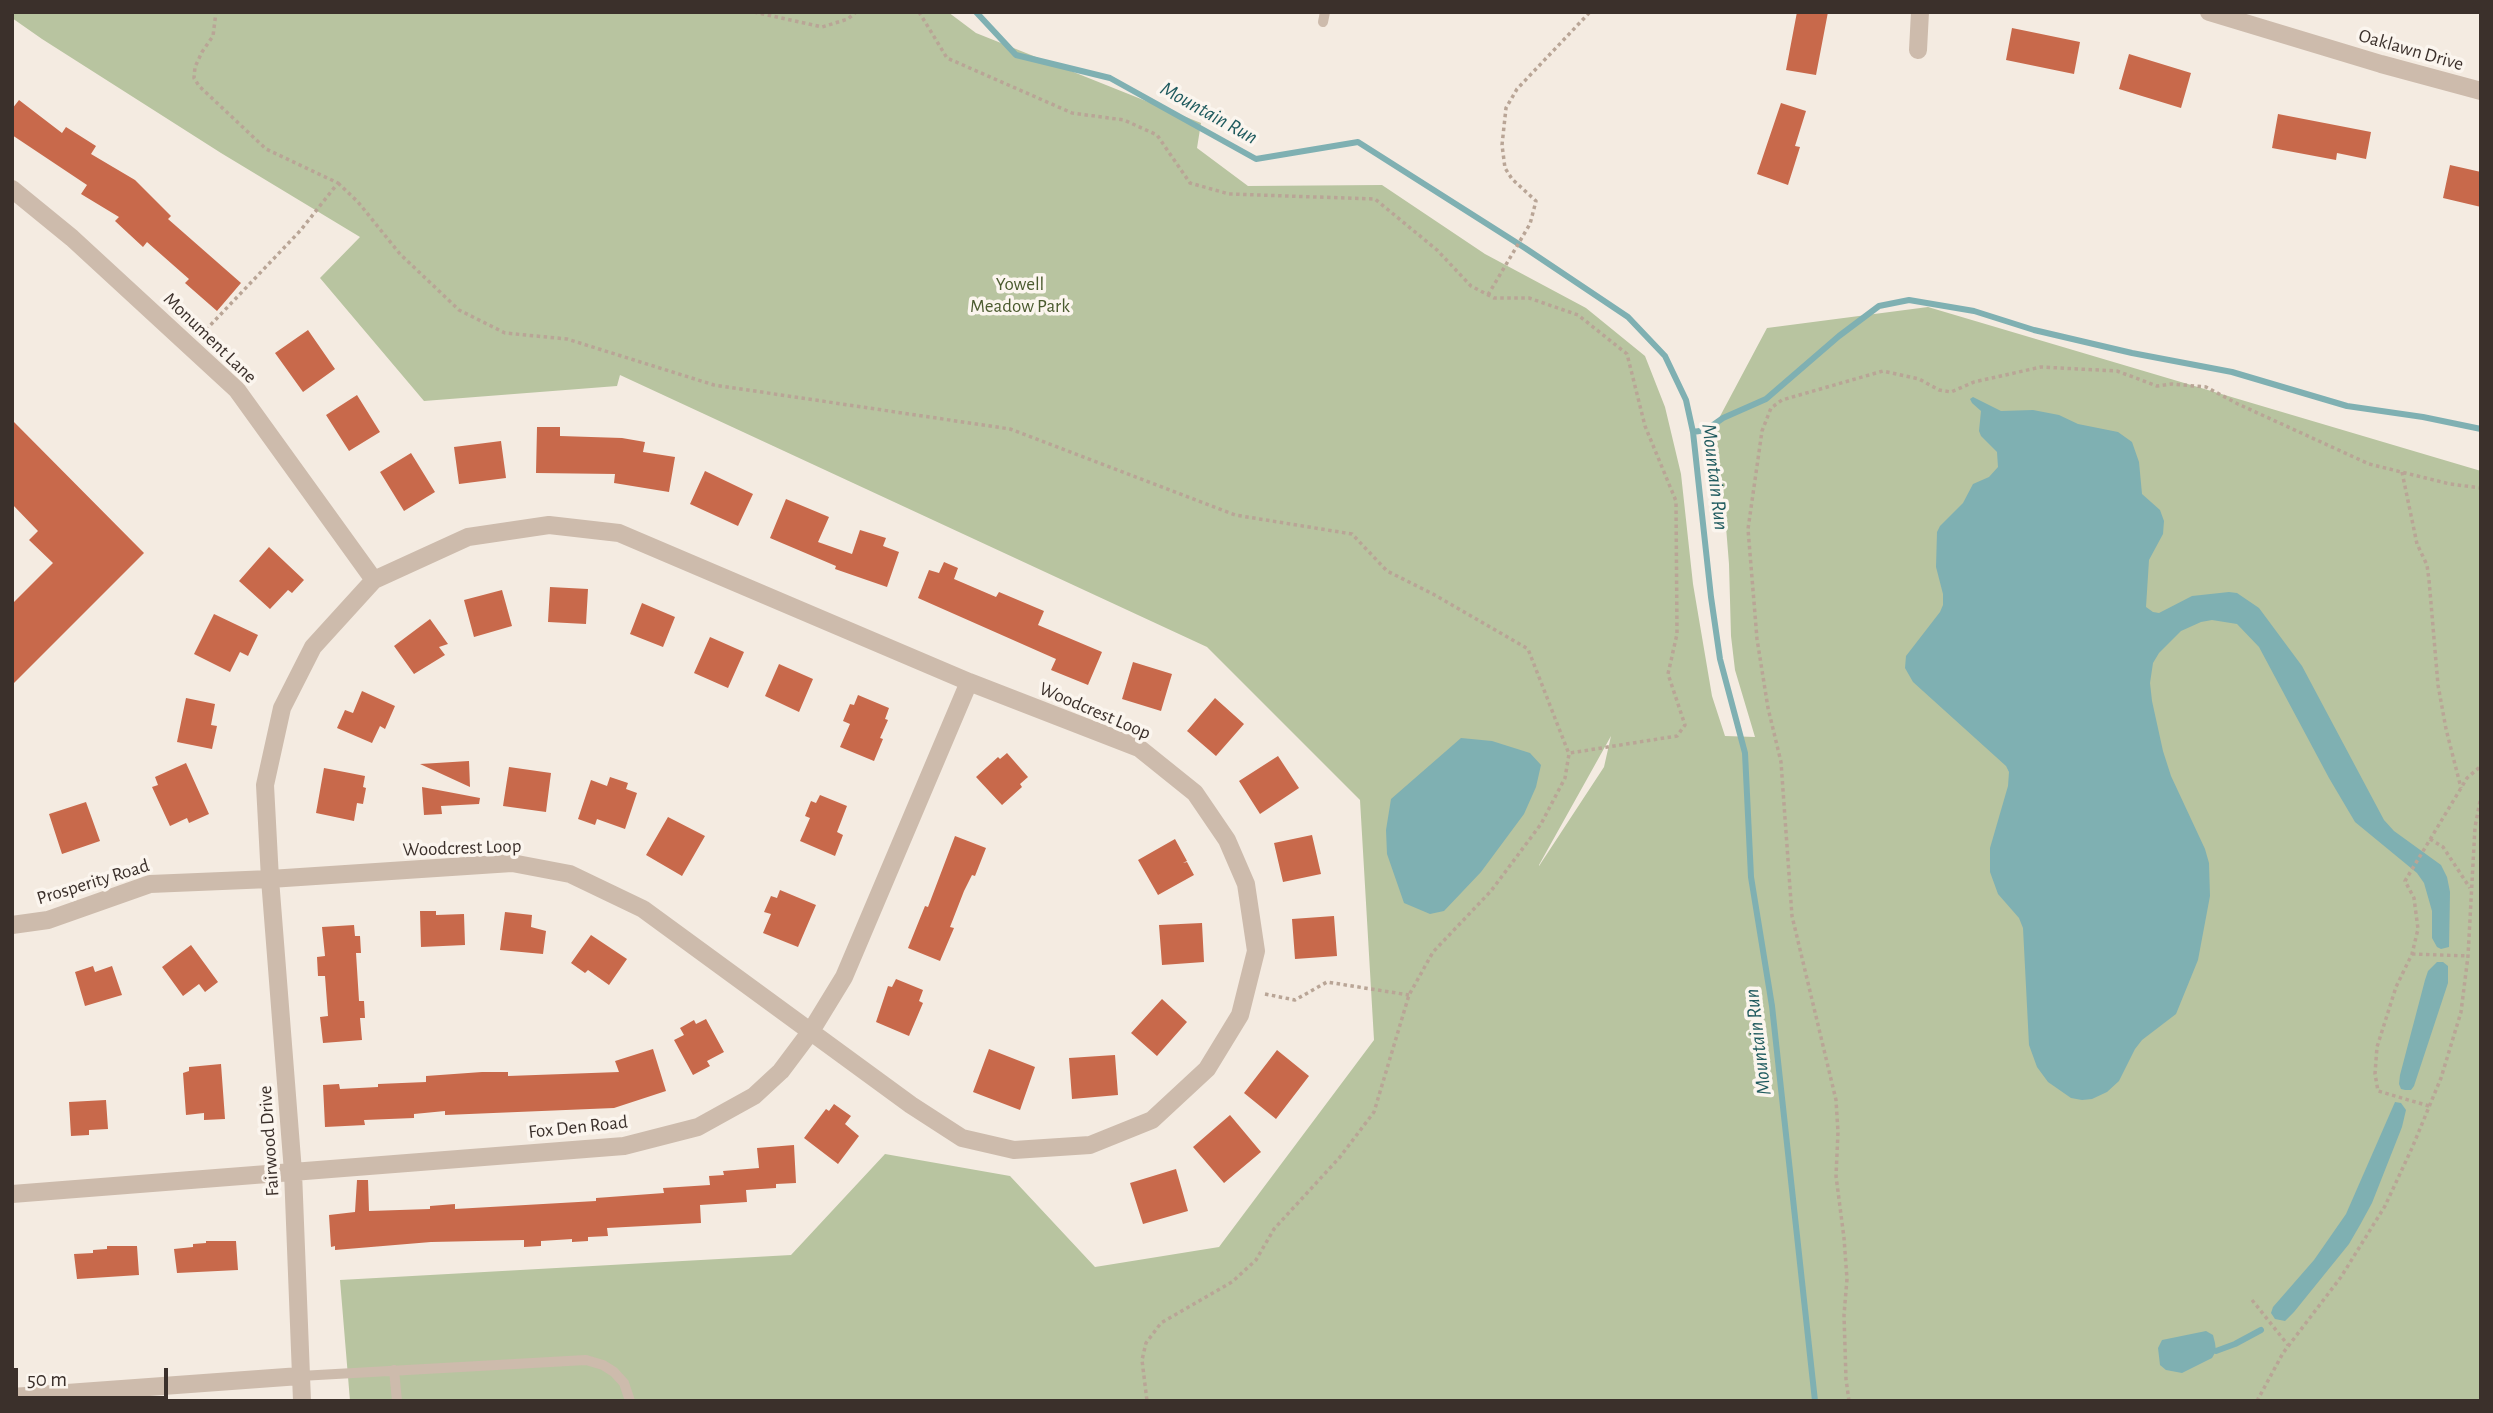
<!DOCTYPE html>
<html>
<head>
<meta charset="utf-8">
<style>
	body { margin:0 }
	#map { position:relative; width:2493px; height:1413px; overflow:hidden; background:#f4ebe1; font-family:"Alegreya Sans",sans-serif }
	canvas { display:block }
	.frame { position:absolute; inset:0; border:14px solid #3b302b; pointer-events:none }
	.scale { position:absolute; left:14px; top:1368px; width:154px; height:32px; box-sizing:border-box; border:4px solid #3b302b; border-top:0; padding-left:9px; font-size:21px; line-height:24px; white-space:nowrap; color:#3b302b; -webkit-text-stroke:5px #fbf5ee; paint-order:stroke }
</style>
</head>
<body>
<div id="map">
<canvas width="2493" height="1413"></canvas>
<div class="frame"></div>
<div class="scale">50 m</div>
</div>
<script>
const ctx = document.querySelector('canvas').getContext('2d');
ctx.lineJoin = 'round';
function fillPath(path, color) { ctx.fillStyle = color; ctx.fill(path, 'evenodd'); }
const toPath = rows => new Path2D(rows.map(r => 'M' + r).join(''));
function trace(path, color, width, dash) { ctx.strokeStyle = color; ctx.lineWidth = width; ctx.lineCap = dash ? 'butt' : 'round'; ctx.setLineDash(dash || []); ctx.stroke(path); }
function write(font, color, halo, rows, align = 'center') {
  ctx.font = font + ' "Alegreya Sans",sans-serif'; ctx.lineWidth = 7; ctx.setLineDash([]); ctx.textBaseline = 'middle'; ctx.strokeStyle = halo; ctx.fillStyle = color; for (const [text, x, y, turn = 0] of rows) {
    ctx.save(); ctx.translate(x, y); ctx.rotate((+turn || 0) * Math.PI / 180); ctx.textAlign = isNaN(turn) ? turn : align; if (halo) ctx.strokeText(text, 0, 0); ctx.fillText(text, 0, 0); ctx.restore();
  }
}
fillPath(toPath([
	[12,12,948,12,976,33,1201,123,1197,148,1248,186,1382,185,1485,254,1586,308,1645,356,1665,407,1681,474,1693,584,1712,696,1725,736,1755,737,1735,670,1731,636,1729,564,1724,502,1709,437,1767,328,1928,307,2481,471,2481,1401,350,1401,340,1280,791,1255,885,1154,1010,1176,1095,1267,1219,1247,1374,1040,1360,800,1207,647,620,375,617,386,424,401,320,278,360,237,221,153,42,39,12,18],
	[1611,736,1604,767,1539,866,1539,865]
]), '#b8c4a0');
fillPath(toPath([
	[1973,397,2001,411,2033,410,2059,415,2078,424,2118,432,2132,442,2139,462,2142,494,2160,510,2164,521,2163,534,2149,560,2146,607,2153,612,2159,613,2192,596,2229,592,2237,593,2259,608,2302,666,2384,820,2394,831,2441,865,2447,877,2450,892,2449,947,2441,949,2437,947,2432,938,2432,911,2424,883,2417,873,2355,822,2329,778,2259,647,2237,624,2212,620,2201,622,2181,631,2159,653,2153,663,2150,683,2152,701,2163,751,2171,776,2205,849,2209,863,2210,896,2198,960,2176,1014,2142,1040,2135,1049,2119,1081,2107,1092,2092,1099,2082,1100,2071,1098,2048,1082,2037,1067,2029,1045,2023,928,2019,918,1998,894,1990,872,1990,848,2008,786,2009,772,2006,766,1913,682,1905,668,1906,656,1940,612,1943,605,1943,594,1936,567,1937,532,1940,526,1963,503,1973,484,1989,477,1998,467,1997,452,1981,436,1979,431,1981,411,1972,403,1970,399],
	[1461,738,1492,741,1530,753,1541,765,1536,787,1524,814,1481,872,1444,911,1430,914,1404,903,1387,854,1386,830,1391,799],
	[2437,962,2443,962,2448,966,2448,983,2414,1086,2411,1090,2405,1090,2401,1089,2399,1084,2400,1075,2425,980,2428,971],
	[2395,1102,2401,1103,2406,1110,2402,1127,2372,1203,2360,1225,2349,1244,2294,1312,2285,1321,2275,1319,2271,1313,2273,1307,2314,1260,2346,1214],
	[2206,1331,2213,1335,2215,1343,2216,1351,2212,1358,2182,1373,2166,1370,2160,1365,2158,1348,2162,1340]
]), '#7fb0b2');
trace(toPath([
	[976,12,1016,55,1110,78,1256,159,1358,142,1525,248,1628,317,1665,356,1686,400,1693,432,1711,597,1720,659,1745,753,1751,877,1772,1006,1815,1401],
	[1693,432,1706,430,1723,418,1766,399,1839,336,1879,306,1909,300,1974,311,2034,330,2132,353,2232,372,2347,406,2423,417,2481,429],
	[2216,1351,2235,1344,2261,1330]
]), '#7fb0b2', 6);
fillPath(toPath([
	[1797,12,1828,12,1816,75,1786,70],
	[2012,28,2080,42,2074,74,2006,60],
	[2129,54,2191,73,2181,108,2119,89],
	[19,100,62,133,66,127,96,146,91,154,135,180,171,216,168,219,241,283,217,311,185,283,189,279,147,242,143,247,115,221,119,217,81,194,87,185,12,135,12,109],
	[1781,103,1806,111,1795,146,1800,147,1788,185,1757,174],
	[2278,114,2371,132,2366,159,2337,153,2336,160,2272,148],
	[2450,165,2481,172,2481,207,2443,198],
	[308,330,335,369,303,392,275,353],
	[357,395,380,432,349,451,326,415],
	[12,420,144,553,12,685,12,604,53,563,29,540,38,531,12,504],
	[537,427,560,427,560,436,622,438,645,442,643,452,675,457,669,492,614,483,615,474,536,473],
	[501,441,506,478,459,484,454,447],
	[411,453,435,492,404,511,380,472],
	[705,471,753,494,738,526,690,504],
	[786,499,829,517,818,542,852,554,860,530,886,538,883,546,899,552,887,587,835,569,836,566,770,538],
	[269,547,304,580,292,593,288,590,270,609,239,581],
	[944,562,958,568,954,579,996,597,999,592,1044,611,1038,625,1102,652,1088,685,1051,670,1056,659,918,598,929,570,939,573],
	[550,587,588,589,586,624,548,622],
	[502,590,512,626,474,637,464,600],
	[642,603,675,617,663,647,630,634],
	[214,614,258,635,248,656,240,652,230,672,194,654],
	[430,619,448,644,439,647,445,655,414,674,394,646],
	[710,637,744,652,728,688,694,673],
	[1133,662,1172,674,1161,711,1122,699],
	[779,664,813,679,799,712,765,696],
	[362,691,395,706,385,729,380,726,372,743,337,728,345,710,353,713],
	[858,695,889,708,885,719,888,720,880,738,883,739,874,761,840,747,850,724,843,721,850,704,854,705],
	[186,698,215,704,211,725,217,726,212,749,177,742],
	[1215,698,1244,724,1216,756,1187,731],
	[1007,753,1028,777,1020,784,1022,787,1002,805,976,777,998,757,1000,759],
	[1278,756,1299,788,1260,814,1239,781],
	[469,761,470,787,420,764],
	[186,763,209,814,189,823,187,818,170,826,152,787,158,785,155,777],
	[509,767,551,773,546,812,503,806],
	[324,768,365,776,363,787,366,788,363,804,357,803,354,821,316,813],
	[610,777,628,783,626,789,637,793,625,829,597,819,595,825,578,819,591,780,607,786],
	[422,787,480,798,479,804,441,806,442,814,424,815],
	[820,795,847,806,837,832,843,835,835,856,800,841,810,818,805,816,811,801,816,803],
	[86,802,100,841,62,854,49,814],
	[668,817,705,836,682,876,646,855],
	[1312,835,1321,874,1283,882,1274,843],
	[955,836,986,848,975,876,972,875,964,891,950,927,954,928,940,961,908,948,925,906,928,907],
	[1175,839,1187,861,1183,863,1187,862,1194,875,1158,895,1138,860],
	[780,890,816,905,798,947,763,933,771,914,764,912,771,896,777,898],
	[420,911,436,911,436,915,464,914,465,945,421,947],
	[505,912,532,915,531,927,546,931,543,954,500,950],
	[1334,916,1337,956,1295,959,1292,919],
	[1202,923,1204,962,1162,965,1159,925],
	[354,925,355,936,360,936,361,953,356,953,359,1001,364,1001,365,1018,360,1018,362,1040,323,1043,320,1017,328,1016,325,976,318,976,317,957,325,956,322,927],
	[591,935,627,959,609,985,588,970,585,973,571,963],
	[191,945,218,982,205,992,199,984,183,996,162,967],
	[93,966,95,972,112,966,122,995,85,1006,75,972],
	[896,979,923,990,919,1001,923,1003,909,1036,876,1022,888,986,892,987],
	[1162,999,1187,1022,1157,1056,1131,1033],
	[706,1019,724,1052,707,1061,710,1066,693,1075,674,1040,684,1035,680,1028,694,1020,696,1024],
	[653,1049,666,1091,614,1108,445,1115,445,1111,414,1114,414,1118,364,1120,365,1125,325,1127,323,1085,339,1084,340,1089,378,1087,378,1084,426,1082,426,1076,482,1072,508,1072,508,1076,619,1072,615,1061],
	[989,1049,1035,1067,1020,1110,973,1092],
	[1277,1050,1309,1076,1276,1119,1244,1093],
	[1115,1055,1118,1095,1072,1099,1069,1058],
	[221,1064,225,1119,204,1120,204,1113,186,1115,183,1073,189,1071,189,1067],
	[106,1100,108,1129,89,1130,89,1135,71,1136,69,1102],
	[834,1104,851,1116,845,1124,859,1136,838,1164,804,1138,826,1109,829,1111],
	[1230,1115,1261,1152,1224,1183,1193,1147],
	[794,1145,796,1183,776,1184,776,1188,746,1190,747,1202,700,1205,701,1223,607,1228,608,1236,588,1237,588,1241,572,1242,572,1239,541,1241,541,1246,524,1247,524,1240,431,1242,335,1250,335,1246,331,1247,329,1215,355,1212,357,1180,368,1180,369,1211,430,1209,430,1206,455,1204,455,1209,596,1201,596,1198,664,1193,663,1188,710,1185,709,1176,724,1175,723,1171,759,1168,757,1148],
	[1176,1169,1188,1211,1143,1224,1130,1183],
	[206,1241,236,1241,238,1270,177,1273,174,1249,193,1247,193,1244,206,1243],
	[107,1246,137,1246,139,1275,77,1279,74,1254,93,1253,93,1250,107,1249]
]), '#c8694b');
trace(toPath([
	[754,12,822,27,848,19,856,12],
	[919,12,947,58,1072,113,1124,120,1157,135,1190,183,1229,194,1375,199,1437,250,1471,286,1494,298,1529,298,1578,315,1627,354,1645,426,1676,501,1677,634,1668,674,1685,725,1677,736,1570,753],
	[338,183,358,202,400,254,459,310,505,333,567,339,714,385,1010,429,1235,515,1352,534,1387,571,1433,594,1528,649,1569,754,1565,778,1541,824,1491,891,1433,952,1409,995,1374,1112,1340,1157,1274,1229,1256,1260,1232,1282,1161,1323,1146,1343,1142,1360,1147,1401],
	[1488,295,1530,224,1536,201,1512,179,1505,168,1502,145,1506,108,1517,89,1590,12],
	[201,335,300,231,338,183,266,149,199,86,194,78,195,67,202,52,213,36,216,12],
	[2402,472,2417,544,2427,565,2429,580,2438,685,2446,729,2461,788],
	[2430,839,2443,847,2470,888],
	[2412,954,2468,956],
	[1265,994,1295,1000,1327,982,1409,995],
	[2429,1106,2378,1091,2375,1074,2377,1047,2396,987,2412,954,2418,929,2414,898,2405,881,2467,778,2481,766],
	[2252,1300,2288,1345],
	[1849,1401,1846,1379,1844,1315,1847,1279,1844,1238,1836,1176,1838,1132,1836,1100,1792,916,1781,762,1768,708,1757,639,1748,529,1762,431,1771,408,1782,400,1883,371,1919,379,1939,390,1951,392,1974,382,2041,367,2117,371,2157,386,2172,384,2206,387,2238,404,2369,464,2450,484,2481,488],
	[2257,1401,2283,1353,2341,1277,2385,1206,2412,1148,2441,1078,2461,1012,2468,956,2475,827,2481,796]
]), '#b9a596', 3.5, [3.5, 3.5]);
trace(toPath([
	[1323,22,1325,12],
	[394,1370,397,1401],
	[300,1376,586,1360,603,1365,614,1372,624,1383,630,1401]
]), '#cdbbac', 10);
trace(toPath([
	[2209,12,2381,64,2481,91],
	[1918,50,1920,12],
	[12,189,72,238,237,390,374,580],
	[12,925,48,920,150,884,270,879,512,863,570,874,643,909,911,1105,962,1138,1014,1150,1090,1145,1152,1120,1207,1069,1240,1015,1256,951,1246,884,1227,840,1195,793,1139,748,969,682,619,533,549,525,468,537,374,580,313,647,282,708,265,785,270,879,293,1172,302,1401],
	[12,1194,624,1146,698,1127,754,1096,781,1071,811,1031,844,977,969,682],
	[12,1397,300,1376]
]), '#cdbbac', 18);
write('19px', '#3b302b', '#fbf5ee', [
	["Oaklawn Drive",2411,50,16],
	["Monument Lane",210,338,44],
	["Woodcrest Loop",1095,711,23],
	["Woodcrest Loop",462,848,-2],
	["Prosperity Road",93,882,-17],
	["Fox Den Road",578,1127,-6],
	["Fairwood Drive",269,1141,-94]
]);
write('19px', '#4a5a2e', '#fbf5ee', [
	["Yowell",1020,284],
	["Meadow Park",1020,306]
]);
write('italic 21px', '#1f5a5e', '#fbf5ee', [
	["Mountain Run",1209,113,29],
	["Mountain Run",1715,477,83],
	["Mountain Run",1758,1042,-97]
]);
</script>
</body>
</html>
